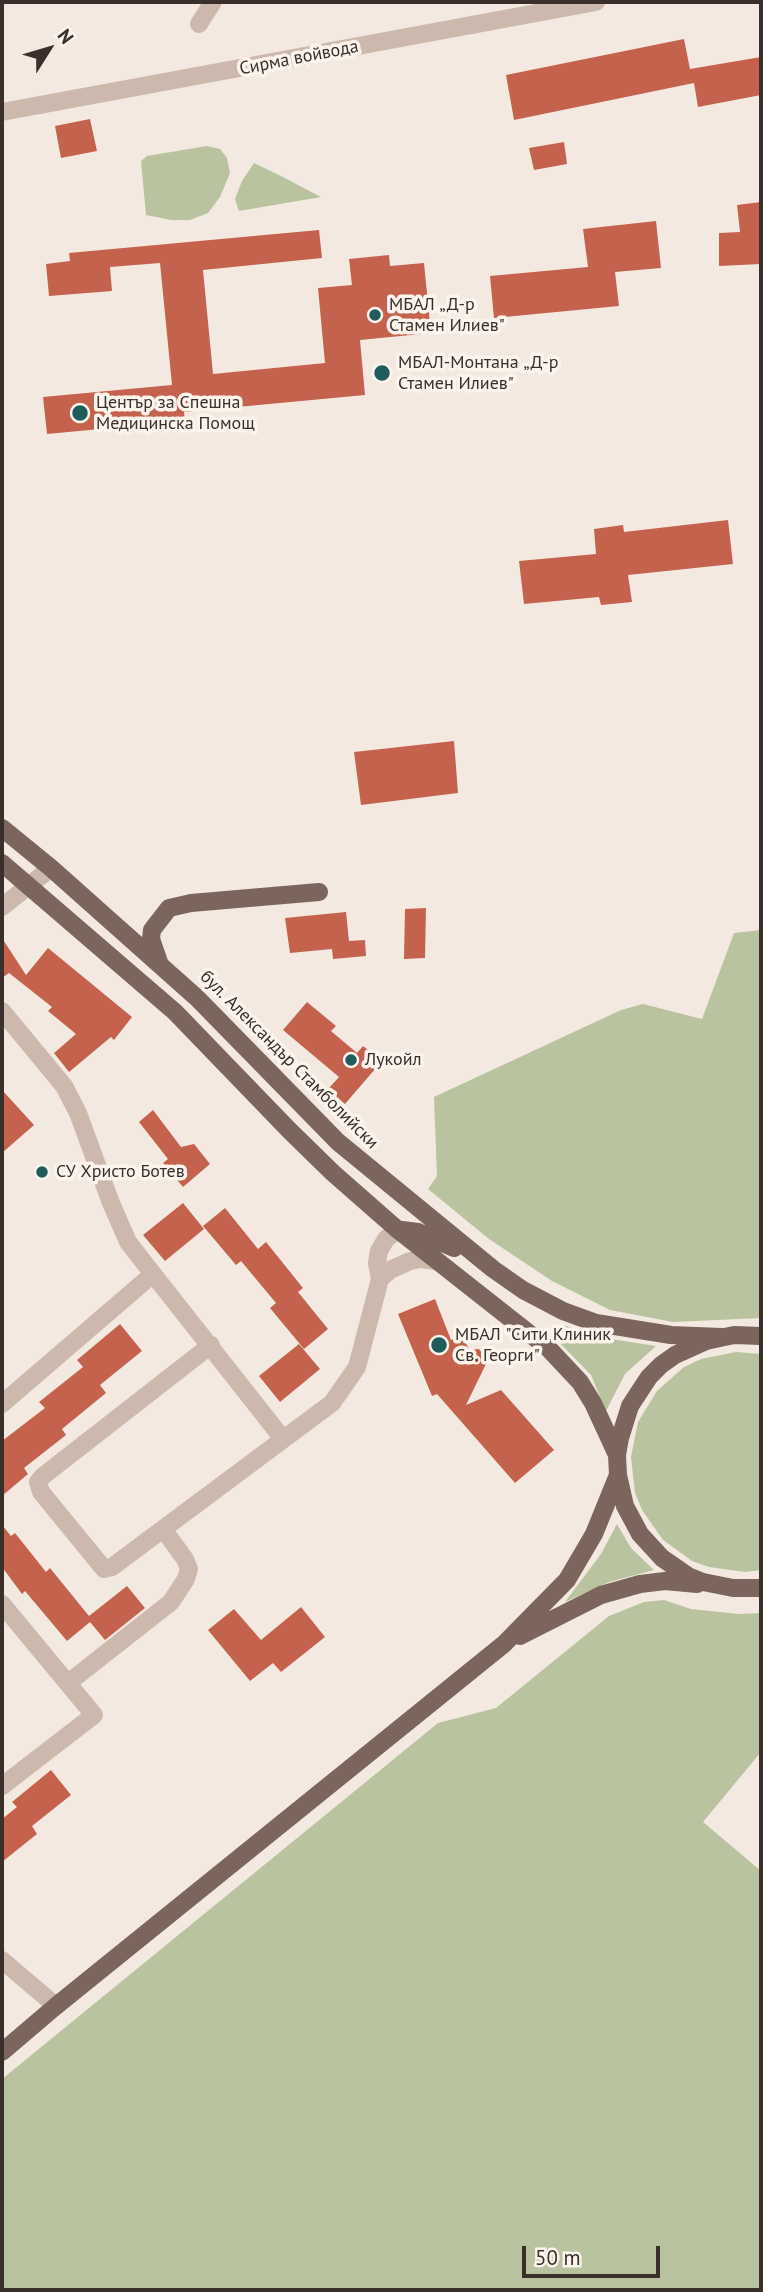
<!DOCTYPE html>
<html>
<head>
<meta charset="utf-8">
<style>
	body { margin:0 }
	#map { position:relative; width:763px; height:2292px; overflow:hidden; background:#f3e9e1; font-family:"PT Sans",sans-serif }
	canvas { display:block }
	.frame { position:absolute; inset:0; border:4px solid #3a2f2b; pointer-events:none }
	.north { position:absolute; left:14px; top:14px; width:70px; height:70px; -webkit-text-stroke:5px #faf4ed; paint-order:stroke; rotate:53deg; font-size:19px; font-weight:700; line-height:28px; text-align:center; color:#3a2f2b }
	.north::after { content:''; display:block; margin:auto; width:24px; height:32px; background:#3a2f2b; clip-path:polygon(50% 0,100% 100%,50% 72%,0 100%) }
	.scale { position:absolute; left:522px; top:2246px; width:138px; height:32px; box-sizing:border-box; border:4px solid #3a2f2b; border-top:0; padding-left:9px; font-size:21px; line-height:24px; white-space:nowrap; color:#3a2f2b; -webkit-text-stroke:5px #faf4ed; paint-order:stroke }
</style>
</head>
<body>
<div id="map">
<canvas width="763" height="2292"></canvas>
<div class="frame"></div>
<div class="north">N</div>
<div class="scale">50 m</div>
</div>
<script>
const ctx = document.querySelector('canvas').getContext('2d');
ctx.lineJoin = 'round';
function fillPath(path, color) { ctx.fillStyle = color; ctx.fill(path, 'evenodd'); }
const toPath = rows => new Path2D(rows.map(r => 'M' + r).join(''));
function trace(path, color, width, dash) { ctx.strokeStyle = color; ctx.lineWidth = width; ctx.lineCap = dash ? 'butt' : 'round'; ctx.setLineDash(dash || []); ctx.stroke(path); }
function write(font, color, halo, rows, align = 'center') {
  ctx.font = font + ' "PT Sans",sans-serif'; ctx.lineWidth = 7; ctx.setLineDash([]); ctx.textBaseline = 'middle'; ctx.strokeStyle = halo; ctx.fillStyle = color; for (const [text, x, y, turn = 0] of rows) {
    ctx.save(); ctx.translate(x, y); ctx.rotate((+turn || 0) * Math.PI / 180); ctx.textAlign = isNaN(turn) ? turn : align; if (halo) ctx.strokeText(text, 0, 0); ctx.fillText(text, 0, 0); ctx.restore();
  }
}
fillPath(toPath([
	[207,146,220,149,227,158,230,173,220,197,208,213,190,220,171,220,146,215,141,161,147,156],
	[254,163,283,177,321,197,239,211,235,199,242,181],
	[761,930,761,1318,673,1322,610,1310,552,1281,489,1239,428,1189,437,1176,434,1097,621,1010,643,1004,702,1019,734,933],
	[564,1325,598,1337,656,1346,625,1374,606,1411,591,1375,553,1336],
	[736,1352,761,1354,761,1570,745,1572,709,1567,692,1561,663,1540,642,1510,635,1493,631,1457,638,1422,657,1391,684,1367,701,1359],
	[617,1524,631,1548,654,1570,609,1582,565,1602,601,1554],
	[664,1600,691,1609,739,1614,761,1613,761,1752,703,1822,761,1871,761,2290,2,2290,2,2079,438,1723,496,1708,609,1616,644,1602]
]), '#bac3a0');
fillPath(toPath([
	[684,39,690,69,761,57,761,95,698,107,694,83,514,120,506,75],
	[90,119,97,151,61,158,55,126],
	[564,142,567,164,534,170,529,148],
	[761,202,761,264,719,266,719,233,740,232,737,205],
	[656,221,661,268,615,272,619,306,494,318,490,276,588,267,583,229],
	[319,230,322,258,203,270,213,374,325,363,318,288,352,285,349,259,389,255,390,266,424,263,431,333,360,340,365,395,184,412,185,421,47,434,43,397,172,385,160,263,110,267,112,291,49,296,46,264,70,261,69,253],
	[728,520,733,564,628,575,632,602,601,605,599,597,524,604,519,561,596,554,594,529,623,525,624,532],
	[454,741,458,793,361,805,354,752],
	[426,908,425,958,404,959,405,909],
	[346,912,349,941,365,940,366,956,333,959,332,949,290,953,285,918],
	[2,938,26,975,48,948,132,1017,114,1040,111,1037,69,1072,54,1053,76,1034,48,1011,52,1007,9,973,2,978],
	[307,1002,336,1026,331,1031,357,1053,363,1046,382,1061,345,1104,328,1089,339,1077,283,1030],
	[2,1090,34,1125,2,1153],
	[153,1110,181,1147,194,1144,210,1164,183,1187,163,1163,168,1159,139,1122],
	[183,1203,204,1229,165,1261,143,1235],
	[225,1208,258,1249,266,1242,303,1288,298,1292,328,1329,304,1349,270,1308,276,1303,241,1261,236,1265,203,1226],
	[435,1299,451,1340,463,1336,469,1350,479,1349,486,1358,486,1364,466,1405,501,1390,554,1450,515,1483,437,1394,432,1396,398,1314],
	[120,1324,142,1351,100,1385,106,1393,62,1429,66,1435,24,1468,28,1474,2,1496,2,1441,45,1408,39,1402,83,1367,77,1360],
	[299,1344,320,1369,280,1402,259,1376],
	[2,1525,11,1536,15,1533,46,1572,50,1568,89,1616,127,1586,145,1608,105,1640,90,1622,67,1641,25,1591,22,1594,2,1567],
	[301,1607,325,1637,281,1672,273,1663,250,1681,208,1630,234,1609,261,1640],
	[51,1770,71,1795,32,1826,37,1834,2,1862,2,1819,17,1807,12,1802]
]), '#c5624d');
trace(toPath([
	[199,24,213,2],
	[2,112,596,2],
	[2,907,51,868],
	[2,1011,64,1086,78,1113,111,1203,128,1242,153,1274,2,1404],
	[153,1274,283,1439],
	[380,1279,390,1270,410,1261,421,1259,436,1261],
	[211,1345,43,1476,38,1482,41,1492,104,1569,112,1567,332,1403,357,1367,380,1279,377,1263,379,1251,386,1239,398,1230],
	[2,1604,94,1715,2,1786],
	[68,1683,171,1602,186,1579,189,1569,185,1559,163,1529],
	[2,1960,56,2006]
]), '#ccb8ac', 18);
trace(toPath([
	[2,828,51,868,197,998,338,1142,493,1269,523,1290,563,1311,596,1323,671,1335,722,1337],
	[2,863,175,1012,289,1130,333,1173,398,1230,549,1349,580,1382,593,1403,617,1455],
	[159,962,151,939,152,930,169,908,191,903,319,892],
	[402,1230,418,1232,454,1248],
	[761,1336,734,1335,706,1341,675,1355,661,1365,649,1377,630,1406,620,1438,617,1455,618,1475,625,1506,640,1534,662,1558,688,1576,703,1582,733,1588,761,1588],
	[520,1636,601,1595,640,1584,665,1581,697,1584],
	[2,2052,56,2006,504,1644,567,1580,594,1534,618,1475]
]), '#7c655c', 18);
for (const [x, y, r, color] of [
	[375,315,7,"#205c5b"],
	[382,373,9,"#205c5b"],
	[80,413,9,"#205c5b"],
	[351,1060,7,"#205c5b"],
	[42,1172,7,"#205c5b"],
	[439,1345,9,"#205c5b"]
]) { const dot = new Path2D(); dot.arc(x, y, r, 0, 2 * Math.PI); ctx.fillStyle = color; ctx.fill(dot); trace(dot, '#faf4ed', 2.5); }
write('18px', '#3a2f2b', '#faf4ed', [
	["Сирма войвода",299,58,-11],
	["бул. Александър Стамболийски",289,1060,45]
]);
write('18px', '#3a2f2b', '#faf4ed', [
	["МБАЛ „Д-р",389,305],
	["Стамен Илиев\"",389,326],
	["МБАЛ-Монтана „Д-р",398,363],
	["Стамен Илиев\"",398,384],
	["Център за Спешна",96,403],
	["Медицинска Помощ",96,424],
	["Лукойл",365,1060],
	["СУ Христо Ботев",56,1172],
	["МБАЛ \"Сити Клиник",455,1335],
	["Св. Георги\"",455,1356]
], 'left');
</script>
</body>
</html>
